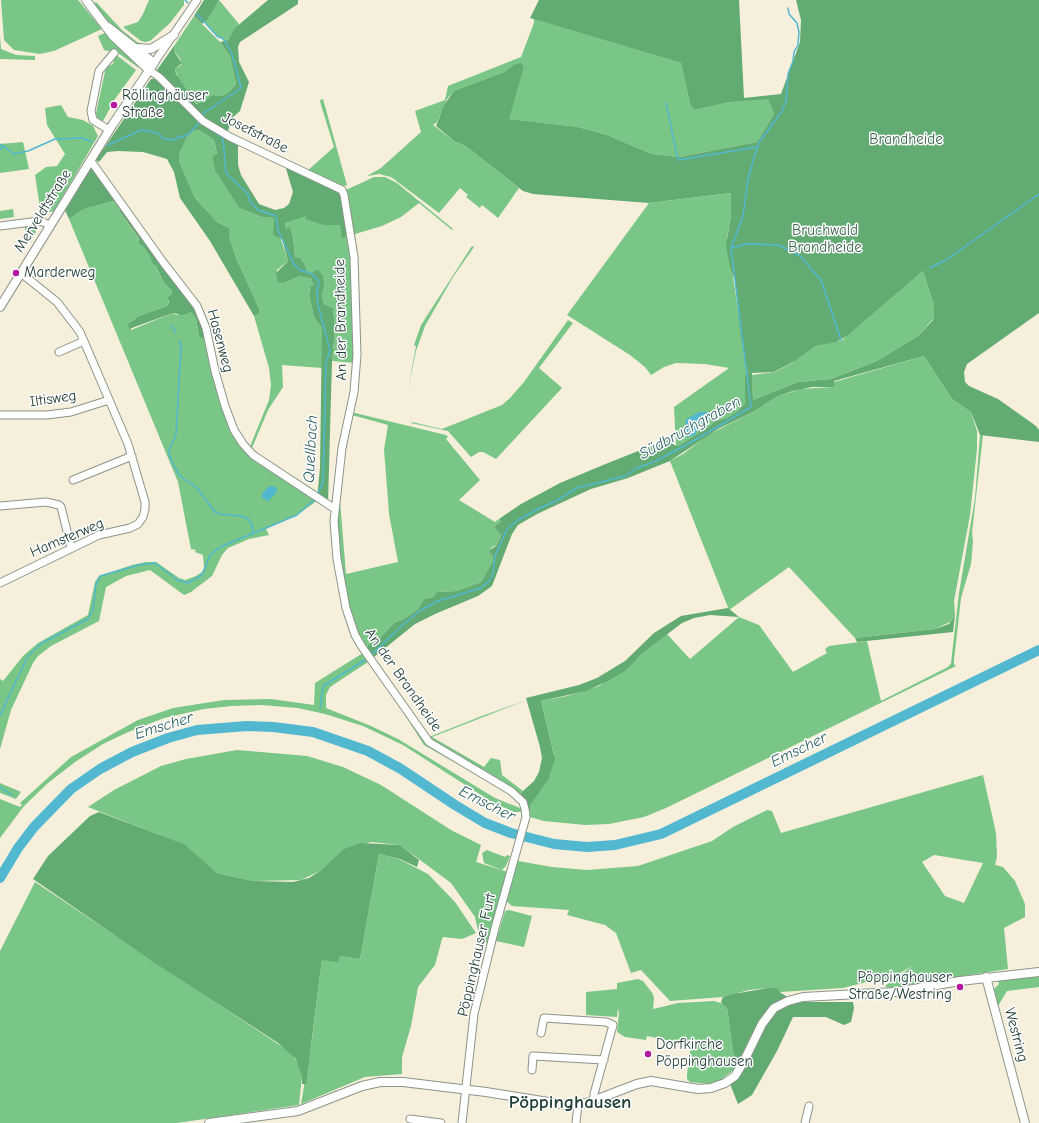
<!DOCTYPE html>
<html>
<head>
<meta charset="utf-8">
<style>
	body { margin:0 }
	canvas { display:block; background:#f5efdc }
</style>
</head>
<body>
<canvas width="1039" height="1123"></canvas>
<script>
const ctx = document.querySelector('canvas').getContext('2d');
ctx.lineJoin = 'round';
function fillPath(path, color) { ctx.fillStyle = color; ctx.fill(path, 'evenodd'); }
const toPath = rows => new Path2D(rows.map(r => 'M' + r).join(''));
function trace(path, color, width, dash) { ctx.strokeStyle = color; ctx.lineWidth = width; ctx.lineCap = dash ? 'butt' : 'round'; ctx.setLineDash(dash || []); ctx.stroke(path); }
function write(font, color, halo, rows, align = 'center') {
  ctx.font = font + ' "Comic Neue",sans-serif'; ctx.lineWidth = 3; ctx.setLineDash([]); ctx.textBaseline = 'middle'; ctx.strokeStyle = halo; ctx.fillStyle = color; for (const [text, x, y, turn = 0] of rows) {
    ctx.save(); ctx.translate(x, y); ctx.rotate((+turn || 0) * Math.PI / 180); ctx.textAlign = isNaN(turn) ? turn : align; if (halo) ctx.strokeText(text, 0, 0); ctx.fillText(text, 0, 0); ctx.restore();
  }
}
fillPath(toPath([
	[1,0,78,0,102,29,54,51,40,54,14,50,4,40],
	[149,0,184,0,184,5,170,23,150,41,145,42,141,41,123,27,138,22,143,14],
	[219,0,239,24,228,40,224,41,222,38,218,37,205,22],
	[96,2,122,30,137,42,147,45,138,47,114,28,93,4],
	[194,16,220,42,230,56,236,84,228,93,222,96,212,95,208,100,199,104,197,104,192,99,178,78,175,69,181,65,181,60,175,52,174,46],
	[534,19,681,63,690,104,694,110,731,102,768,98,774,114,757,142,679,157,652,154,607,135,578,127,508,119,524,67,513,65,504,72,454,91,447,99,437,122,433,125,454,141,467,147,519,188,498,218,482,205,480,208,466,197,468,195,460,188,439,213,391,177,379,174,367,176,381,168,421,132,415,111,445,100,448,86,521,57,534,23],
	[107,32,135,61,139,68,118,53,104,50,98,36],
	[0,36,1,49,16,55,35,56,35,60,0,59],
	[115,54,136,70,115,99,103,121,98,121,96,113,106,67,113,64],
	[323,99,347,185,344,186,306,172,334,147,321,105,320,100],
	[61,105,68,117,83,120,93,126,98,136,54,211,41,214,35,175,46,167,57,166,65,154,47,125,45,108],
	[199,130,214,140,217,155,214,155,215,171,239,208,262,217,274,218,288,261,277,270,277,277,284,283,300,276,306,276,311,278,313,284,309,290,309,295,314,317,322,328,322,368,282,365,283,387,268,410,252,448,262,457,316,491,315,494,249,449,269,400,271,385,269,368,254,316,259,314,259,308,236,258,229,236,229,228,217,222,195,198,179,161,178,153,187,137,194,131],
	[23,142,29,169,0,173,0,144],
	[374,177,385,177,397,183,453,229,452,230,419,203,401,217,382,226,355,234,358,279,346,190],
	[732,193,731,214,727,238,748,374,745,375,745,403,738,411,724,419,715,421,711,425,678,446,676,446,674,407,729,368,705,364,676,363,664,367,651,375,645,367,630,355,567,315,649,203],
	[118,200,120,212,157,266,157,270,164,283,172,291,167,306,139,316,132,321,131,330,173,313,176,315,191,312,196,319,199,336,206,338,239,441,318,500,297,515,266,529,269,535,249,539,228,548,222,555,212,576,191,592,184,595,150,570,126,576,106,587,99,621,51,646,38,656,33,663,11,710,0,749,0,679,3,681,23,656,38,643,88,615,95,582,99,576,132,565,146,562,156,562,179,578,185,580,196,576,202,572,204,568,203,555,195,552,196,550,191,549,178,482,69,219,84,209],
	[13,209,14,217,0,219,0,211],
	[302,215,323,225,340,225,349,235,352,258,355,363,332,361,335,331,333,308,324,304,322,295,324,287,308,274,304,263,300,258,295,258,293,235,290,228,286,229,285,223],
	[33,225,36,232,30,242,26,240,25,226],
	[472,246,474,247,453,277,425,326,416,351,408,389,416,346,414,345,421,325],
	[923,271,934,305,934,312,933,319,918,336,877,361,831,379,798,382,753,400,752,375,775,372,792,363,816,346,842,340],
	[568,320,573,323,539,368,562,388,496,459,483,452,479,452,471,457,448,431,411,423,412,422,442,429,502,405,510,398,524,382],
	[924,356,952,399,971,412,977,431,977,449,970,515,954,601,955,615,950,622,935,629,855,638,789,567,729,610,670,461,683,454,708,435,755,411,776,397,801,389,833,387,835,386,834,382],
	[355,413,446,435,448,437,446,439,480,480,459,500,495,522,499,519,501,521,494,527,501,534,497,545,492,547,489,553,493,556,493,561,481,582,457,591,437,592,433,597,424,599,418,609,402,620,395,622,380,638,368,645,368,650,425,732,365,650,352,623,345,600,337,546,336,517,345,437,351,414],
	[352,415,388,425,384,450,386,474,389,514,398,562,346,574,340,501,346,439],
	[980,435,983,435,972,532,973,542,971,564,961,598,954,660,954,664,956,666,666,808,644,817,609,824,585,825,544,821,530,817,530,805,554,754,541,701,567,696,599,686,638,658,644,652,667,634,690,659,739,617,759,625,793,672,827,653,825,649,829,646,867,641,881,701,948,667,951,663,959,593,975,498],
	[347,618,428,744,503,788,519,800,523,812,514,812,492,802,403,745,363,726,325,714,298,708,261,705,232,706,204,709,164,718,126,733,103,744,75,762,48,783,24,806,0,838,0,799,20,807,22,805,20,803,71,757,138,720,173,708,224,700,271,699,314,705,315,683,363,653],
	[368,662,388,688,424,745,509,793,520,805,520,808,495,798,398,739,371,726,326,708,326,695,330,687],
	[527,700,432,737,484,767,491,758,500,760,502,775,523,791,520,796,431,741,429,737,482,716],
	[237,750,307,756,343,767,381,785,451,830,481,845,476,862,508,872,490,942,486,943,484,941,478,930,475,917,451,883,400,845,371,842,345,849,320,871,301,880,253,881,217,873,183,844,88,807,114,790,161,766,186,759],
	[983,775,996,833,997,857,995,865,1003,867,1015,881,1025,904,1025,917,1004,928,1008,969,888,988,885,986,914,965,886,981,882,978,843,988,780,992,777,988,768,988,749,990,723,997,670,1001,641,970,631,973,616,933,605,925,567,915,569,910,512,906,505,900,518,861,552,867,587,870,638,866,712,841,733,827,767,810,772,811,781,833],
	[934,855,983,863,964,903,945,896,922,862],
	[0,783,21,792,16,799,0,793],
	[487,850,505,857,507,855,510,856,506,866,502,870,484,863,482,853],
	[379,854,399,859,428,874,455,902,476,933,462,939,443,937,442,939,435,965,418,987,411,1026,402,1057,402,1074,365,1077,301,1104,312,1039,322,960,340,956,360,959],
	[35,882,290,1052,299,1064,302,1076,299,1105,177,1123,0,1123,0,951],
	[509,910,532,916,524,947,496,941,505,911],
	[1039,975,1039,987,1007,991,998,1006,994,989,999,984,997,978],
	[638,979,643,981,653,994,654,998,653,1009,678,1003,714,1001,724,1004,727,1008,735,1065,732,1071,718,1082,709,1084,690,1082,687,1079,687,1074,691,1045,647,1036,646,1040,625,1037,617,1032,619,1013,618,1008,617,1017,586,1015,586,992,617,989,617,983]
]), '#79c686');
fillPath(toPath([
	[204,0,219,0,207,20,202,24,194,16],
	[268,0,298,0,298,4,240,42,238,47,239,62,249,82,240,111,232,118,227,134,194,112,157,70,174,46,175,53,182,63,175,69,176,74,196,104,204,102,212,95,222,96,228,93,236,84,230,56,220,42,228,40,235,28],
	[539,0,739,0,744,98,781,94,800,42,801,20,796,0,1039,0,1039,313,967,364,964,372,965,382,969,386,998,399,1036,426,1039,430,1039,442,980,435,971,412,952,399,924,356,834,381,835,386,833,387,812,387,793,391,776,397,755,411,718,429,670,461,628,478,591,489,537,514,518,525,512,534,492,586,478,596,435,614,415,624,374,657,368,649,368,645,380,638,395,622,402,620,418,609,424,599,433,597,437,592,457,591,481,582,493,561,493,556,489,553,490,550,497,545,501,535,494,527,501,521,499,519,521,504,560,483,608,463,671,438,674,445,678,446,711,425,715,421,724,419,738,411,745,403,745,375,748,374,741,338,735,281,730,267,726,246,731,214,731,193,649,203,533,194,523,191,467,147,454,141,436,126,444,105,454,91,504,72,513,65,521,63,524,67,509,119,578,127,607,135,652,154,679,157,757,142,774,114,768,99,731,102,694,110,690,104,681,63,530,18],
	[923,271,934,305,934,312,933,320,918,336,877,361,831,379,798,382,753,400,752,373,774,372,795,361,816,346,836,342,847,336],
	[151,79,156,79,194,116,238,144,238,165,241,175,259,204,275,210,284,208,289,204,293,192,285,165,338,190,344,201,349,235,342,238,340,225,323,225,306,219,305,216,285,223,286,229,290,227,293,236,295,258,300,258,304,263,308,274,318,270,323,276,324,287,322,295,324,304,333,308,335,331,332,361,328,503,317,498,320,468,322,328,314,317,309,295,310,287,313,285,311,278,300,276,284,283,278,282,276,273,288,261,282,239,273,235,274,218,262,217,239,208,215,171,213,158,214,155,217,154,214,140,199,130,194,131,187,137,179,153,179,161,195,198,217,222,229,228,229,236,236,258,259,308,259,314,254,316,210,241,180,198,174,172,167,159,143,152,118,151,107,152,99,162,96,160],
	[92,167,118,200,84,209,69,219,65,210,90,168],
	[118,203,195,305,206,338,201,338,199,336,196,319,191,312,182,315,173,313,129,329,128,324,139,316,167,306,169,302,168,297,171,295,172,291,164,283,157,269,157,266,153,264,150,256,143,246,139,243,139,239,120,212],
	[728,608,739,617,710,615,694,618,682,623,644,652,626,670,608,681,586,691,541,701,555,759,548,780,530,805,530,811,520,796,523,791,534,781,539,772,542,758,540,747,526,698,579,685,597,678,625,661,654,633,681,616],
	[955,615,953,632,857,642,855,638,935,629,949,624],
	[99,812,184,844,217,873,253,881,293,882,309,878,320,871,344,849,361,843,400,845,419,860,417,867,400,859,379,854,360,959,340,956,338,962,322,960,306,1084,302,1084,302,1076,296,1059,278,1043,155,963,33,879,48,856,90,816],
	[768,988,777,988,781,993,796,1002,853,1002,854,1008,851,1022,844,1025,826,1017,793,1017,777,1051,752,1095,738,1104,730,1084,737,1078,732,1071,735,1065,727,1008,721,1002,723,997,733,994]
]), '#62ab73');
fillPath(toPath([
	[699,412,709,412,711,415,709,419,706,424,698,429,695,435,688,437,684,436,686,419],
	[269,486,276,487,277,492,268,501,262,498,262,494]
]), '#52b8d0');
trace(toPath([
	[185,0,188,3],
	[197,14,218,37,222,38,225,41,232,54,241,88,201,115],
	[666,103,678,160,757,147],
	[198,120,198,123,202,124,223,138,226,173,248,194,250,201,258,210,276,216,278,230,294,264,300,270,312,274,319,281,317,292,318,305,330,350,326,364,323,482,318,494],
	[0,144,14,154,28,151,55,139,82,138,92,142],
	[108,145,141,130,158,133,163,138,169,140,177,139,179,136,182,137,189,134,198,124],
	[0,150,3,146],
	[731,248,747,244,779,245,800,256,821,280,841,340],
	[930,268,946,260,1039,194],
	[172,326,176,333],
	[179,340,181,346,176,435,170,447,169,454,172,462,180,476,197,488,215,512,220,514,241,516,248,519,252,524,253,533],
	[372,654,405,623,421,610,438,601,481,588,489,581,493,574,495,556,507,529,518,520,540,508,556,501,577,488,625,476,637,468,656,461,695,440,751,407,731,248,743,216,748,179,755,154,760,141,782,111,786,101,788,74,793,61,794,52,798,45,799,32,797,23,789,14,788,8],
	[320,708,323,686,365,660],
	[0,715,28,656,42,643,88,619,93,609,96,585,100,576,139,565,155,563,177,580,188,583,202,575,210,555,220,547,297,515,315,499],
	[0,787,12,795]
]), '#52b8d0', 1.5);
trace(toPath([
	[0,878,18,848,34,827,71,789,100,769,132,752,168,738,197,730,247,726,273,727,313,732,368,751,401,769,455,805,485,823,511,833,554,844,587,847,615,845,661,834,1039,650]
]), '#52b8d0', 10);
const minor = toPath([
	[154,63,197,0],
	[149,70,159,77,203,121,230,137,342,190,344,195,354,257,357,355,354,392,342,448,334,521,337,559,346,608,355,635,362,647,429,742,511,791,523,802,525,809,526,817,495,928,474,1014,462,1123],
	[109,130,93,120,91,111,99,71,114,53],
	[91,161,163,262,197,306,206,328,215,371,225,406,234,430,243,444,253,455,335,509],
	[0,226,39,221,51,225],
	[59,352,84,341],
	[0,415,47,415,71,412,109,400],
	[73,480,132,456],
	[0,506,46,502,59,505,61,507,71,547],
	[0,583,99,535,130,528,138,524,143,517,145,509,145,502,128,444,80,332,57,302,21,273],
	[541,1033,544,1018,606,1022,613,1025,594,1094,594,1101],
	[532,1070,533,1056,604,1060],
	[410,1119,441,1123],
	[576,1123,578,1104],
	[805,1123,809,1106]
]);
const major = toPath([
	[86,0,113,36,149,70],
	[136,48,151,49,174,35],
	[0,307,113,124,154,63,108,27],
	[986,977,1025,1123],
	[209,1123,298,1111,362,1086,380,1082,403,1082,486,1092,567,1105,587,1103,637,1084,651,1081,698,1089,711,1088,725,1083,735,1076,743,1063,762,1024,774,1008,788,1001,803,997,896,992,960,981,1039,972]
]);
trace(minor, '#8a9688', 9);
trace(major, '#8a9688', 10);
trace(minor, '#fff', 7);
trace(major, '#fff', 8);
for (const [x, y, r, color] of [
	[114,105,4,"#b5179e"],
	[16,273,4,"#b5179e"],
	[960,987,4,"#b5179e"],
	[648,1054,4,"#b5179e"]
]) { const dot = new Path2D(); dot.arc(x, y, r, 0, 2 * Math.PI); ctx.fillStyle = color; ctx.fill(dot); trace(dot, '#fff', 1.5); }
write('15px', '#1f3d34', '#fff', [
	["Röllinghäuser",122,96],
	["Straße",122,113],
	["Marderweg",24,273],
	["Pöppinghauser",952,978,"right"],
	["Straße/Westring",952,995,"right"],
	["Dorfkirche",656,1045],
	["Pöppinghausen",656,1062]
], 'left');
write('15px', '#1f3d34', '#fff', [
	["Josefstraße",255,133,27],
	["Merveldtstraße",43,211,-58],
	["An der Brandheide",341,320,-91],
	["Hasenweg",220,341,75],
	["Iltisweg",53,399,-8],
	["Hamsterweg",67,538,-23],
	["An der Brandheide",403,680,55],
	["Pöppinghauser Furt",477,955,-77],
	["Westring",1016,1035,75]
]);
write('15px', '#3a664d', '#fff', [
	["Brandheide",906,140],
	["Bruchwald",825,231],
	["Brandheide",825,248]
]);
write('italic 16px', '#2e6263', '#fff', [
	["Südbruchgraben",690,428,-29],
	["Quellbach",311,449,-87],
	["Emscher",164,726,-17],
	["Emscher",799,750,-26],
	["Emscher",487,804,27]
]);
write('bold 19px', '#1f3d34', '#fff', [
	["Pöppinghausen",570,1103]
]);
</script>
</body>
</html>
